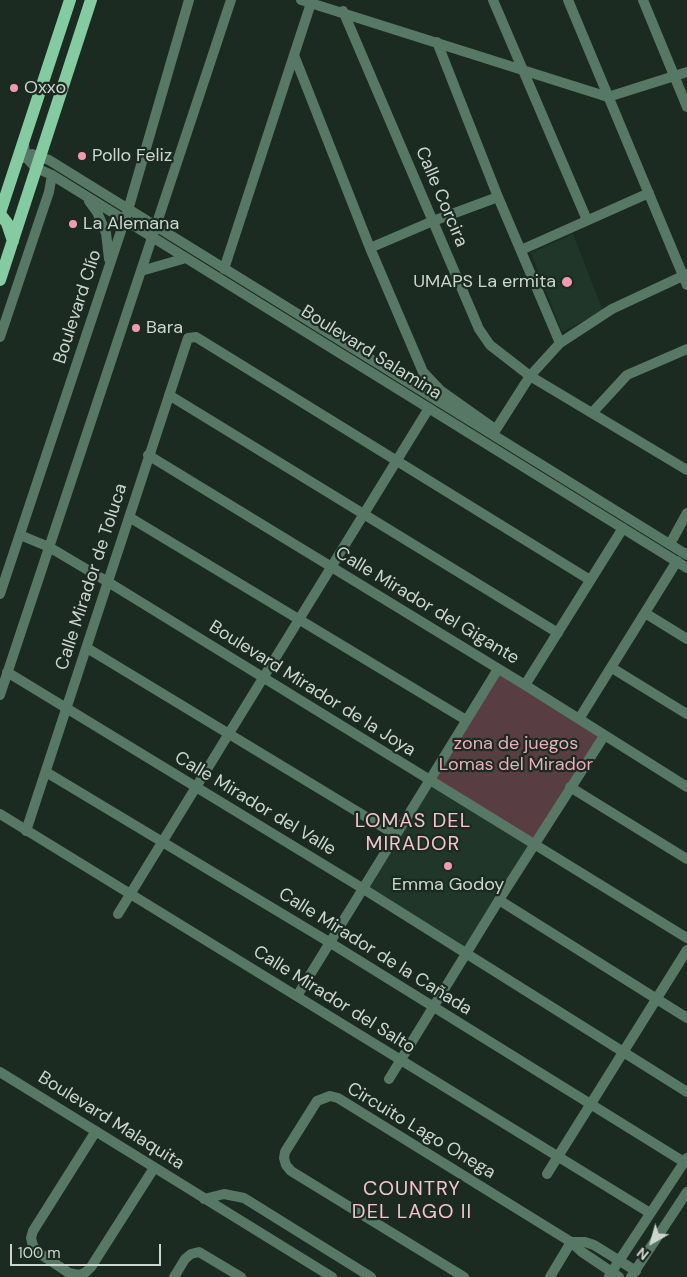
<!DOCTYPE html>
<html>
<head>
<meta charset="utf-8">
<style>
	body { margin:0 }
	#map { position:relative; width:687px; height:1277px; overflow:hidden; background:#1b2b21; font-family:"DM Sans",sans-serif }
	canvas { display:block }
	.north { position:absolute; left:627px; top:1217px; width:50px; height:50px; -webkit-text-stroke:4px #1b2b21; paint-order:stroke; rotate:218deg; font-size:14px; font-weight:700; line-height:20px; text-align:center; color:#ccd6cf }
	.north::after { content:''; display:block; margin:auto; width:18px; height:22px; background:#ccd6cf; clip-path:polygon(50% 0,100% 100%,50% 72%,0 100%) }
	.scale { position:absolute; left:10px; top:1244px; width:151px; height:22px; box-sizing:border-box; border:2px solid #ccd6cf; border-top:0; padding-left:6px; font-size:15px; line-height:18px; white-space:nowrap; color:#ccd6cf; -webkit-text-stroke:4px #1b2b21; paint-order:stroke }
</style>
</head>
<body>
<div id="map">
<canvas width="687" height="1277"></canvas>
<div class="north">N</div>
<div class="scale">100 m</div>
</div>
<script>
const ctx = document.querySelector('canvas').getContext('2d');
ctx.lineJoin = 'round';
function fillPath(path, color) { ctx.fillStyle = color; ctx.fill(path, 'evenodd'); }
const toPath = rows => new Path2D(rows.map(r => 'M' + r).join(''));
function trace(path, color, width, dash) { ctx.strokeStyle = color; ctx.lineWidth = width; ctx.lineCap = dash ? 'butt' : 'round'; ctx.setLineDash(dash || []); ctx.stroke(path); }
function write(font, color, halo, rows, align = 'center') {
  ctx.font = font + ' "DM Sans",sans-serif'; ctx.lineWidth = 4.5; ctx.setLineDash([]); ctx.textBaseline = 'middle'; ctx.strokeStyle = halo; ctx.fillStyle = color; for (const [text, x, y, turn = 0] of rows) {
    ctx.save(); ctx.translate(x, y); ctx.rotate((+turn || 0) * Math.PI / 180); ctx.textAlign = isNaN(turn) ? turn : align; if (halo) ctx.strokeText(text, 0, 0); ctx.fillText(text, 0, 0); ctx.restore();
  }
}
fillPath(toPath([
	[573,234,603,311,562,332,531,253],
	[427,782,533,845,467,953,362,888]
]), '#1f3628');
fillPath(toPath([
	[497,667,602,732,533,845,427,782]
]), '#583d43');
trace(toPath([
	[301,0,608,97,687,72],
	[493,0,587,220],
	[568,0,687,285],
	[643,0,687,107],
	[343,11,479,329,490,345,530,376,687,470],
	[437,42,498,197,560,343],
	[294,55,370,248,423,372,440,390,495,429],
	[24,143,25,156,36,168,52,175,687,568],
	[20,159,32,154,49,160,687,555],
	[89,201,97,212,106,233,109,259],
	[370,248,433,221,498,197],
	[521,250,649,193],
	[224,269,312,0],
	[141,271,186,258],
	[0,337,49,192,52,175],
	[169,395,558,633],
	[592,413,627,375,687,349],
	[493,434,530,376,560,343,612,309,687,274],
	[148,455,525,685,687,787],
	[129,517,466,720],
	[20,535,49,547,108,582,687,938],
	[670,544,687,513],
	[0,594,128,210,189,0],
	[645,613,687,639],
	[87,648,396,835],
	[612,668,687,714],
	[7,672,362,888,687,1092],
	[525,685,623,528],
	[0,695,231,0],
	[579,719,677,561],
	[46,772,329,942,684,1162],
	[570,787,687,859],
	[0,814,650,1213],
	[26,831,188,338,196,337,590,580],
	[499,900,687,1018],
	[118,914,429,408],
	[297,996,498,669],
	[0,1072,332,1277],
	[389,1079,499,900,604,736],
	[96,1131,33,1231,31,1238,33,1246,39,1253,69,1273,79,1275,86,1272,91,1267,154,1168],
	[547,1174,687,950],
	[204,1199,224,1194,244,1198,371,1277],
	[571,1242,585,1242,594,1245,636,1271],
	[609,1276,687,1158],
	[174,1277,185,1259,191,1254,199,1252,241,1277],
	[464,1277,291,1171,286,1165,284,1158,285,1152,317,1101,330,1096,338,1098,571,1242,582,1252,619,1277],
	[550,1277,571,1242],
	[631,1277,687,1192]
]), '#577864', 10);
trace(toPath([
	[0,213,70,0],
	[0,214,7,223,13,241],
	[0,280,91,0]
]), '#84cba1', 12);
for (const [x, y, r, color] of [
	[14,88,5,"#f29aaf"],
	[82,156,5,"#f29aaf"],
	[73,224,5,"#f29aaf"],
	[567,282,6,"#f29aaf"],
	[136,328,5,"#f29aaf"],
	[448,866,5,"#f29aaf"]
]) { const dot = new Path2D(); dot.arc(x, y, r, 0, 2 * Math.PI); ctx.fillStyle = color; ctx.fill(dot); trace(dot, '#1b2b21', 2); }
write('18px', '#ccd6cf', '#1b2b21', [
	["Oxxo",24,88],
	["Pollo Feliz",92,156],
	["La Alemana",83,224],
	["UMAPS La ermita",556,282,"right"],
	["Bara",146,328],
	["Emma Godoy",448,885,"center"]
], 'left');
write('18px', '#ccd6cf', '#1b2b21', [
	["Calle Corcira",441,197,67],
	["Boulevard Clío",78,307,-72],
	["Boulevard Salamina",371,353,32],
	["Calle Mirador de Toluca",92,577,-72],
	["Calle Mirador del Gigante",427,606,31],
	["Boulevard Mirador de la Joya",312,689,32],
	["Calle Mirador del Valle",255,804,31],
	["Calle Mirador de la Cañada",375,952,32],
	["Calle Mirador del Salto",334,1000,32],
	["Boulevard Malaquita",111,1121,32],
	["Circuito Lago Onega",421,1131,31]
]);
write('18px', '#edabba', '#1b2b21', [
	["zona de juegos",516,744],
	["Lomas del Mirador",516,765]
]);
ctx.letterSpacing = '1px';
write('20px', '#f5c2cd', '#1b2b21', [
	["LOMAS DEL",413,822],
	["MIRADOR",413,845],
	["COUNTRY",412,1190],
	["DEL LAGO II",412,1213]
]);
ctx.letterSpacing = '0px';
</script>
</body>
</html>
